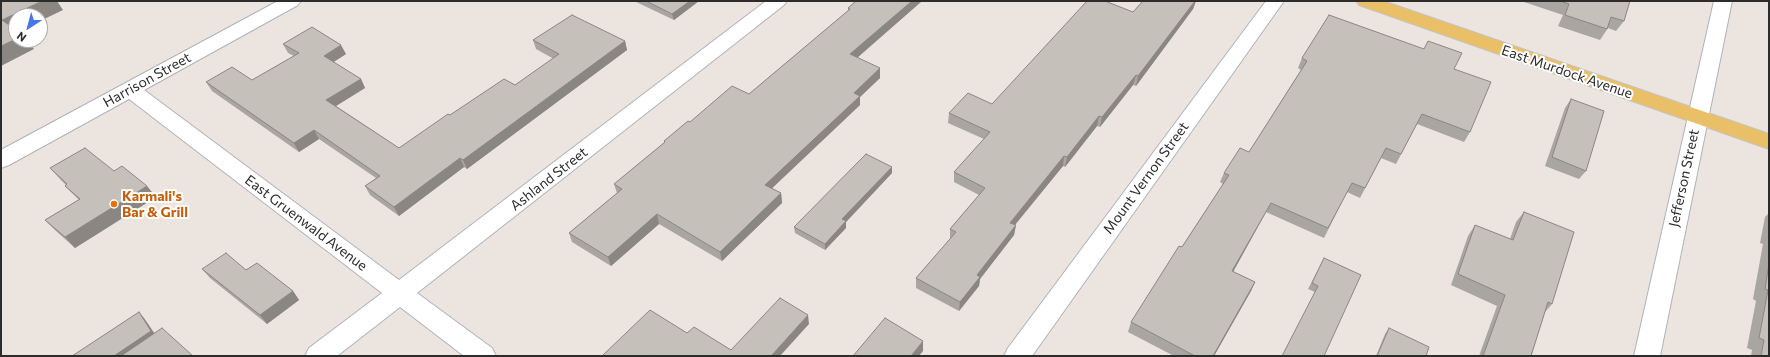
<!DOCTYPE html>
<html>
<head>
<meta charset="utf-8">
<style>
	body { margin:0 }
	#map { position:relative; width:1770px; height:357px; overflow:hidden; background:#ece5df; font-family:Commissioner,sans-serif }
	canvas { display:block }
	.frame { position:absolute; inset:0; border:2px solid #2c2c2c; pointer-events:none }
	.north { position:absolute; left:8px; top:8px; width:40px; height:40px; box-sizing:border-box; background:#fff; border:1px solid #ababab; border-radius:50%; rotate:216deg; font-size:11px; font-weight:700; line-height:16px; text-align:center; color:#2c2c2c }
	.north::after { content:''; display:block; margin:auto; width:14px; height:18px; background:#4976ef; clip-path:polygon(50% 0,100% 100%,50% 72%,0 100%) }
</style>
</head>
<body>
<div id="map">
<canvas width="1770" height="357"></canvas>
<div class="frame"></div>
<div class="north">N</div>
</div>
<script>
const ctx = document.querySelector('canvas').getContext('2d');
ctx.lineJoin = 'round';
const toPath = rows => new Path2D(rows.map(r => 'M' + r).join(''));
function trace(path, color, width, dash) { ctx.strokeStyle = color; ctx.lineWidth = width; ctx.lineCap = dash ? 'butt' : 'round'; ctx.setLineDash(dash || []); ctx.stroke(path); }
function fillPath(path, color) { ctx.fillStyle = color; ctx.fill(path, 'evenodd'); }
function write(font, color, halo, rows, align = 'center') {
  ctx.font = font + ' Commissioner,sans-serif'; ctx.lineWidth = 4; ctx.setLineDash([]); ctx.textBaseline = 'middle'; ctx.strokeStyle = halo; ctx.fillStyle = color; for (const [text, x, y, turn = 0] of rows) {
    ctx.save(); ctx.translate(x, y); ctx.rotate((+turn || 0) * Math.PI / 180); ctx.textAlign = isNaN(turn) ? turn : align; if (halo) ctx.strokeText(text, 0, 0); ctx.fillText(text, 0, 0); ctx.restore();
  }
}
const minor = toPath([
	[278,1,301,1,298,5,144,90,399,280,766,1,787,1,784,5,417,293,492,348,496,356,464,356,400,307,337,356,305,356,309,348,382,293,129,99,9,165,1,168,1,150,278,1],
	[1266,1,1284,1,1032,356,1004,356,1008,348,1266,1],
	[1714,1,1732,1,1660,356,1634,356,1714,1]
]);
const major = toPath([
	[1356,1,1383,1,1769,134,1769,149,1359,5,1356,1]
]);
trace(minor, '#afb2bb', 2);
trace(major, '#c4c4c4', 2);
fillPath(minor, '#fff');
fillPath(major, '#e9c068');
fillPath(toPath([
	[634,1,699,1,674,20],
	[854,1,922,1,857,58,880,78,860,97,860,105,772,188,781,193,782,203,722,261,659,224,611,266,572,242,569,233,617,193,614,184,664,143,664,141,690,122,749,94,848,11,848,8,854,3],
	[1143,1,1196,1,1193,9,1136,86,1133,85,1100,127,1097,126,1065,167,1063,166,1015,225,1016,225,1014,235,980,279,979,286,959,311,916,288,916,278,950,239,950,229,979,195,954,182,954,172,984,139,948,123,949,113,992,104,1133,12],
	[1521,1,1630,1,1624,21,1616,31,1608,28,1600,40,1558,26,1563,15],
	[533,40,625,41,627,50,467,169,464,167,399,216,370,195,365,186,376,178,319,139,299,152,212,91,206,82,252,80,294,56,288,53,283,44,346,54,333,62,361,79,365,88,336,106,399,148,450,115,515,85,554,59,536,49],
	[1302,58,1454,69,1470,132,1464,142,1417,124,1396,164,1381,158,1360,198,1347,192,1324,238,1266,212,1233,272,1255,282,1251,291,1214,356,1174,356,1128,332,1131,322,1182,247,1223,184,1220,182,1224,173,1249,152,1301,70,1298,68],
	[1571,99,1586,171,1579,179,1545,166,1565,108],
	[50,168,114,171,156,197,75,248,56,231,45,220,79,200,65,186,66,185,60,179],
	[892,173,846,222,846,228,825,250,795,233,794,227],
	[1524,212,1552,304,1545,312,1531,356,1479,356,1497,306,1451,285,1468,236,1475,225,1510,239,1516,222],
	[1769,213,1769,356,1751,356,1752,350,1747,348,1756,301,1753,299,1763,244,1760,243,1765,217],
	[1324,258,1324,356,1315,292,1308,289],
	[202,269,246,270,293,291,299,300,267,324,210,278],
	[1389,328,1426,356,1376,356,1385,334]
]), '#a9a5a0');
fillPath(toPath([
	[42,1,57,1,63,10,40,21,40,16,16,16,16,32,2,20],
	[690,1,699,1,674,20,672,14],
	[912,1,922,1,850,64,850,54],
	[1195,1,1196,1,1193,9,1136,86,1138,76],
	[16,39,16,40,27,40,34,49,1,66,1,46],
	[625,41,627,50,467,169,463,160],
	[341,45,346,54,329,65,324,56],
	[880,68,880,78,860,97,860,105,766,194,765,185,854,93],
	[1136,75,1133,85,1100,127,1102,117],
	[361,79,365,88,331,109,326,100],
	[1099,116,1097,126,1065,167,1067,157],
	[314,130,319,139,299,152,294,143],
	[1064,156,1063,166,1009,232,1010,223],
	[460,158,464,167,399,216,394,207],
	[892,167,892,173,846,222,846,228,825,250,825,244,842,219],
	[147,186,156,197,75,248,65,237],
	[781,193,782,203,722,261,720,252],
	[1271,203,1266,212,1228,281,1232,271],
	[657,214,659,224,611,266,608,257],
	[1016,225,1014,235,980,279,979,286,959,311,960,302,977,275],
	[1255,282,1251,291,1214,356,1213,356],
	[293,291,299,300,267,324,260,315],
	[139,312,144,318,157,337,129,356,114,356],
	[808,315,809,324,780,356,771,356],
	[923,341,923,351,919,356,911,356]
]), '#8a8682');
const building = toPath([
	[1,1,42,1,2,20,16,30,16,39,1,46,1,1],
	[646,1,690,1,672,14,646,1],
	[856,1,912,1,850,54,880,68,854,93,860,96,765,185,781,193,720,252,657,214,608,257,569,233,622,189,614,184,665,142,664,141,688,121,690,122,732,86,749,94,850,9,848,8,856,1],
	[1087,1,1105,1,1133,12,1143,1,1195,1,1138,76,1136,75,1102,117,1099,116,1067,157,1064,156,1010,223,1016,225,977,275,980,277,960,302,916,278,956,232,950,229,985,188,954,172,990,132,949,113,968,93,992,104,1087,1],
	[1560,1,1630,1,1624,21,1611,17,1607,29,1565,15,1569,4,1560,1],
	[572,15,625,41,463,160,460,158,394,207,365,186,380,176,314,130,294,143,206,82,232,67,252,80,299,53,283,44,312,27,341,45,324,56,361,79,326,100,399,148,448,114,450,115,504,79,515,85,559,54,533,40,572,15],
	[1329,15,1424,49,1428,41,1462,53,1454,69,1491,82,1470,132,1422,114,1401,154,1386,148,1365,188,1352,183,1328,228,1271,203,1232,271,1255,282,1213,356,1195,356,1131,322,1179,246,1182,247,1229,175,1224,173,1240,148,1249,152,1307,61,1302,58,1329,15],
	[1571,99,1604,111,1586,171,1552,157,1571,99],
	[85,148,114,171,122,166,147,186,65,237,45,220,80,199,65,186,67,184,50,168,85,148],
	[866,154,892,167,842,219,846,221,825,244,794,227,866,154],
	[1524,212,1574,232,1552,304,1548,302,1531,356,1483,356,1505,295,1458,274,1475,225,1513,240,1524,212],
	[226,253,246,270,257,263,293,291,260,315,202,269,226,253],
	[1324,258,1361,275,1324,356,1282,356,1318,286,1312,283,1324,258],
	[1769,264,1769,356,1761,356,1764,340,1759,338,1768,290,1765,289,1769,264],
	[780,298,808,315,771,356,652,356,650,355,649,356,602,356,650,310,687,333,694,327,731,350,780,298],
	[139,312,151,331,114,356,72,356,139,312],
	[885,318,923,341,911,356,853,356,885,318],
	[162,328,193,356,121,356,162,328],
	[1389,328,1429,347,1426,356,1377,356,1389,328]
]);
fillPath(building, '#c5c0ba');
trace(building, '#8a8682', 1);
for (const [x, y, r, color] of [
	[114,204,4,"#e8710a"]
]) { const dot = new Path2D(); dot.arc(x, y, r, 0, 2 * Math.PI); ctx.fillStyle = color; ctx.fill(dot); trace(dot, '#fff', 1.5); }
write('14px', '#2c2c2c', '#fff', [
	["East Murdock Avenue",1567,72,19],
	["Harrison Street",147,80,-29],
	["Mount Vernon Street",1146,178,-54],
	["Jefferson Street",1684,178,-78],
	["Ashland Street",549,179,-38],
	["East Gruenwald Avenue",306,223,37]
]);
write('bold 14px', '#c56008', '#fff', [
	["Karmali's",122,196],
	["Bar & Grill",122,212]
], 'left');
</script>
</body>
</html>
